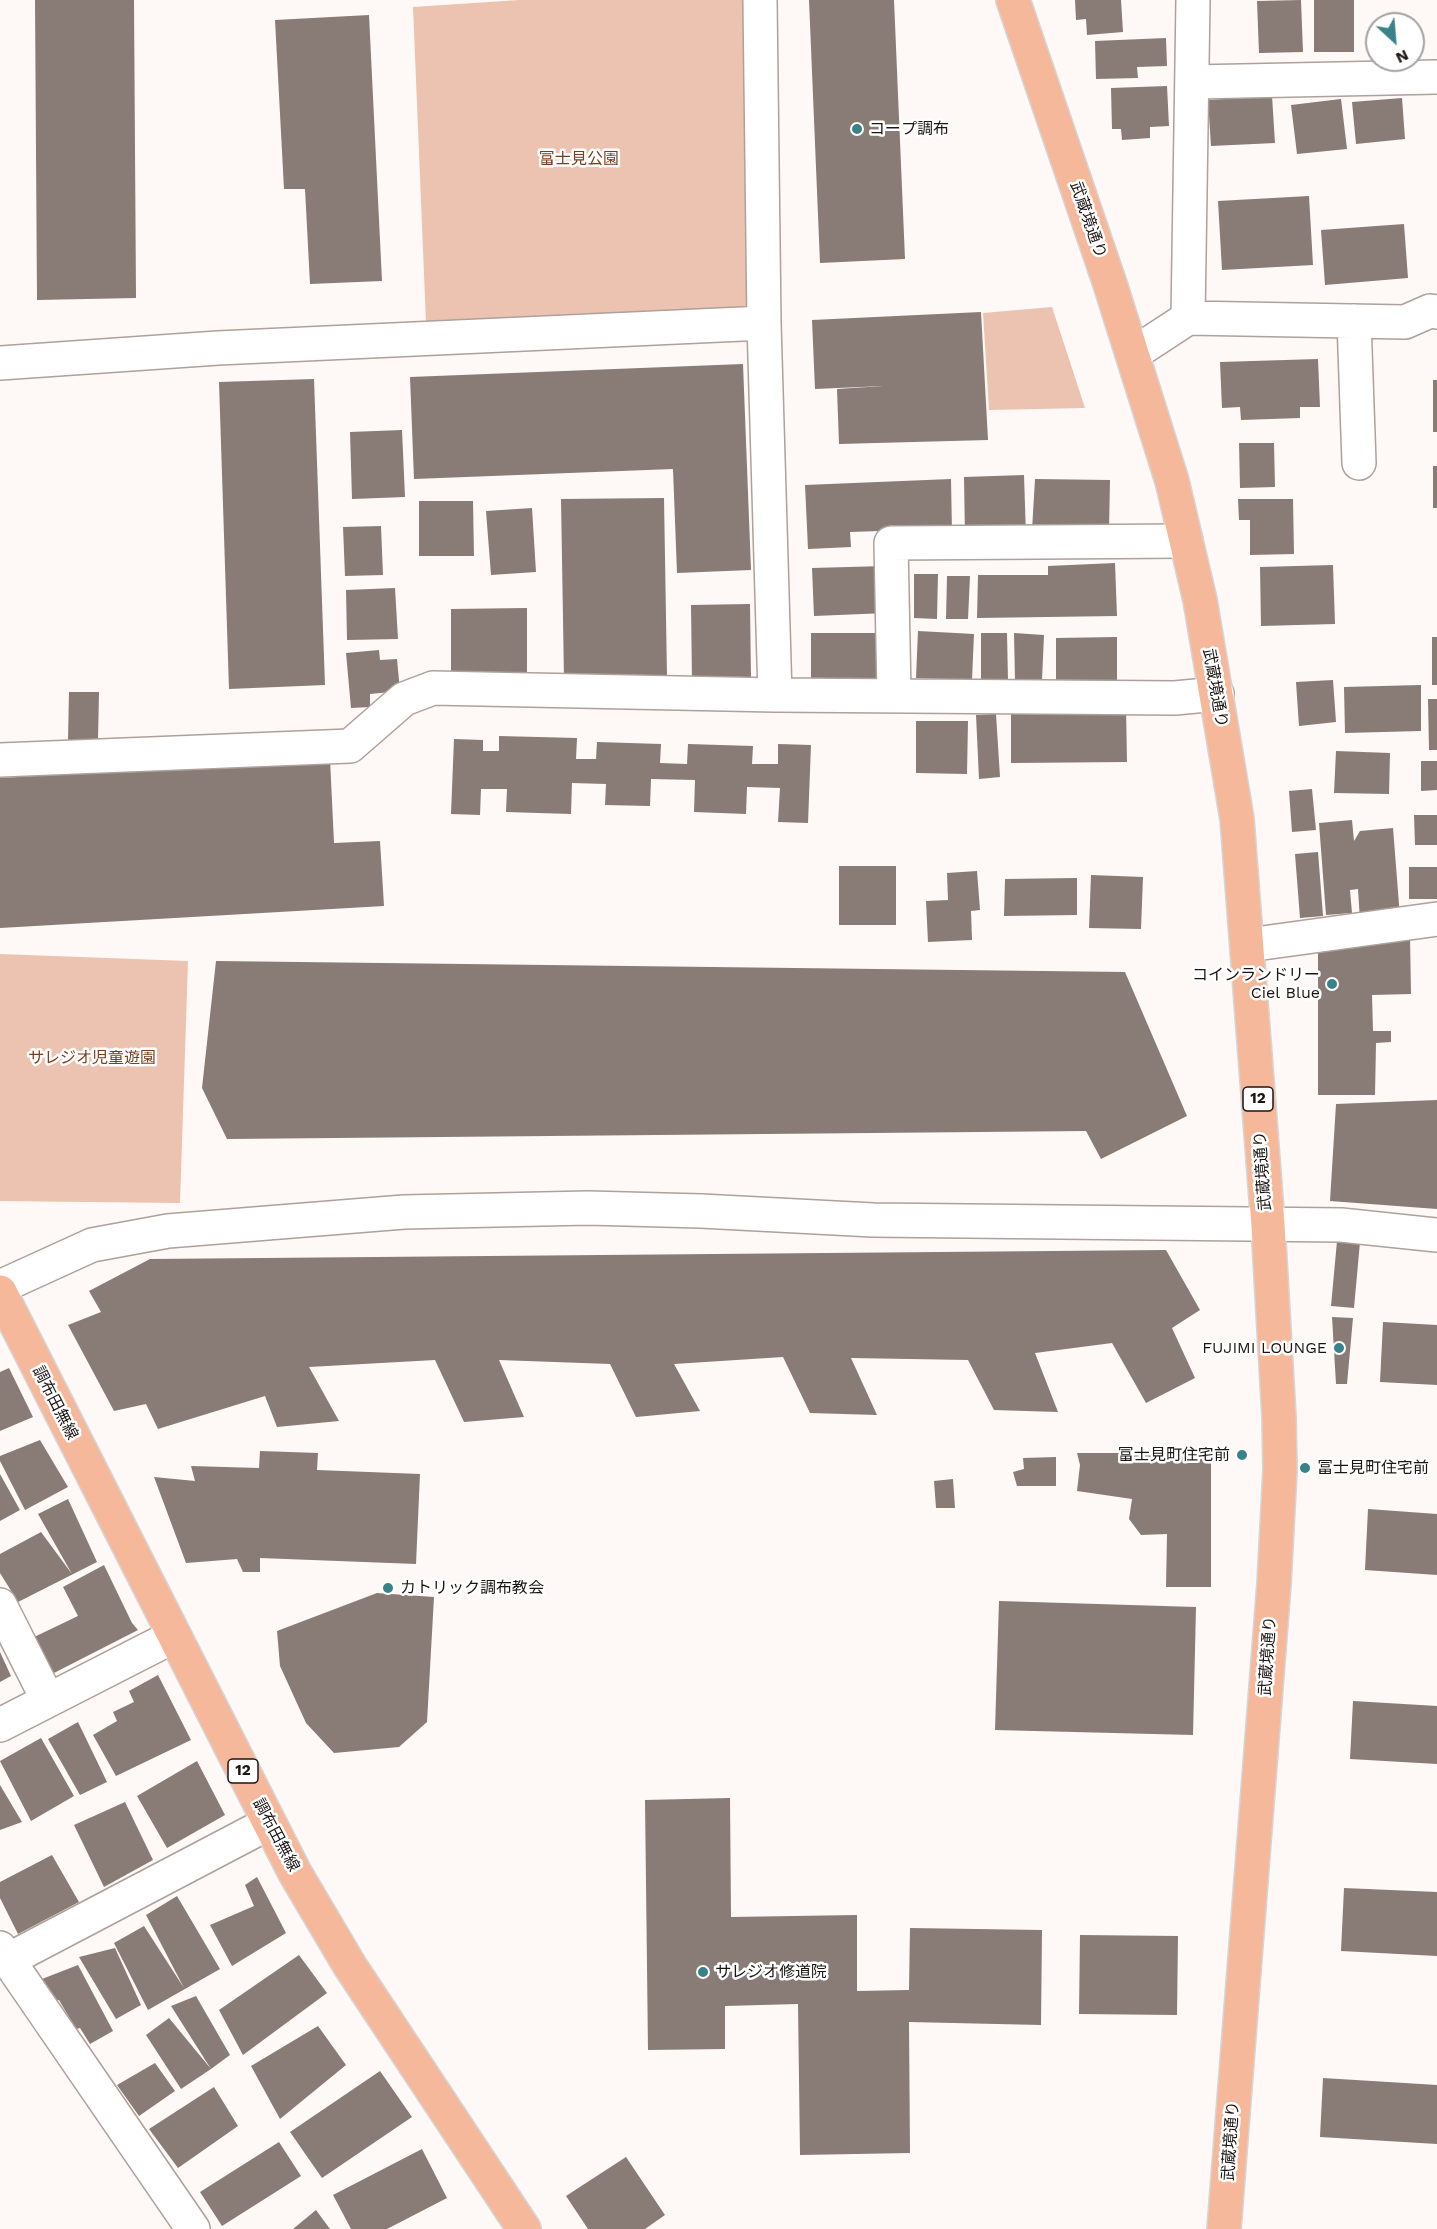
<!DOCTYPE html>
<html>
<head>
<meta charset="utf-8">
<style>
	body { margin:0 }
	#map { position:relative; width:1437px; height:2229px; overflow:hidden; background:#fef8f6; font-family:"Work Sans",sans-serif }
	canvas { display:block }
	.north { position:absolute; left:1365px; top:12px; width:60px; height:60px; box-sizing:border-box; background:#fff; border:2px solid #a4a2a1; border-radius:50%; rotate:154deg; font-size:16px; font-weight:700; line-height:24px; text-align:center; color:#1b1614 }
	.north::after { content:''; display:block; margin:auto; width:21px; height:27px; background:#3a8289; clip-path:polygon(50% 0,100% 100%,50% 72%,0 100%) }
</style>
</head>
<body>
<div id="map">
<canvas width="1437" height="2229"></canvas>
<div class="north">N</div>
</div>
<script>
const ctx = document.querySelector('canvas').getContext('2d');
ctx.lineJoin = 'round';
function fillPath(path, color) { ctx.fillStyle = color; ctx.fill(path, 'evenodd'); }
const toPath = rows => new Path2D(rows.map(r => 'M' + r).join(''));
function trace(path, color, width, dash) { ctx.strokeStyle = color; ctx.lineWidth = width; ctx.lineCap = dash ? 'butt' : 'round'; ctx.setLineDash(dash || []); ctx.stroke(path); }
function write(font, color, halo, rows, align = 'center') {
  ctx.font = font + ' "Work Sans","Noto Sans JP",sans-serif'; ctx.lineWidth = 5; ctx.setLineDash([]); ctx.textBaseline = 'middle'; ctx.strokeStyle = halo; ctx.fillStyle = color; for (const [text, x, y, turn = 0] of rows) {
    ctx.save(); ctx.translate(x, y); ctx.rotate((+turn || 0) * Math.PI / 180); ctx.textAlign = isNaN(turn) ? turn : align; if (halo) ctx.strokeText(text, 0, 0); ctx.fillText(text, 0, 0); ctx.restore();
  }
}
fillPath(toPath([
	[519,0,746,0,762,312,426,323,413,7],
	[1052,307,1085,408,989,410,983,313],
	[0,954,188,961,180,1203,0,1201]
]), '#ecc3b0');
fillPath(toPath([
	[35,0,134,0,136,298,37,300],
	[809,0,894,0,905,259,820,263],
	[1075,0,1121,0,1123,32,1087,35,1086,19,1076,20],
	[1301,0,1303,52,1259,53,1257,1],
	[1314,0,1354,0,1354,52,1314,52],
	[369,15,382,281,310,284,305,189,284,189,275,20],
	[1166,38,1167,66,1137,67,1138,78,1096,79,1095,41],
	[1167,86,1169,126,1150,127,1150,138,1122,140,1121,129,1112,129,1111,88],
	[1272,96,1275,143,1211,146,1208,100],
	[1402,98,1405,139,1356,144,1352,102],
	[1341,99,1347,149,1297,154,1291,105],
	[1309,196,1313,265,1222,270,1218,201],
	[1404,224,1408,278,1325,285,1321,230],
	[981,312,988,440,839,444,837,389,883,386,815,389,812,320],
	[1318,359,1320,407,1300,407,1300,418,1241,420,1240,407,1222,408,1220,362],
	[743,364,751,570,677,573,673,469,414,479,410,377],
	[314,379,325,685,229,689,219,382],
	[1433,380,1437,380,1437,432,1433,432],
	[402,430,405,497,352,499,350,432],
	[1239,443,1274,443,1275,487,1240,488],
	[1433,466,1437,466,1437,508,1433,508],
	[1024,475,1026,536,965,538,964,477],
	[951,479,952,533,880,531,850,532,851,547,808,549,805,485],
	[1035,479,1110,480,1109,531,1032,530],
	[664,498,667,677,564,679,561,499],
	[1238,499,1293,499,1294,554,1250,555,1250,520,1239,520],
	[419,501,473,501,474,556,419,556],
	[532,508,536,572,491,575,486,511],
	[381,526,383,575,345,576,343,527],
	[1115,563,1117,616,977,618,978,575,1048,575,1048,566],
	[1333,565,1335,624,1261,626,1260,567],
	[885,566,887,613,814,616,812,568],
	[914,574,938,574,937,619,914,618],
	[947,576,970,576,968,619,946,619],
	[395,588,398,639,347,640,346,590],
	[750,604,751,680,692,681,691,605],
	[527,608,527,675,451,676,451,609],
	[918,631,974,634,972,680,916,678],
	[811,633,883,633,882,681,811,680],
	[981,633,1007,633,1008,681,981,681],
	[1014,633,1044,635,1042,680,1015,680],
	[1117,637,1117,688,1056,688,1056,638],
	[1432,637,1437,637,1437,685,1432,685],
	[379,650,380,660,397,659,400,691,370,694,370,707,351,708,346,653],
	[1333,680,1336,722,1299,726,1296,682],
	[1421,685,1421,731,1345,733,1344,687],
	[69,692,99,692,98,740,68,740],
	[1428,699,1437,699,1437,750,1429,750],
	[1126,706,1127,762,1011,763,1011,707],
	[996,714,1000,777,979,779,976,715],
	[916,721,968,721,967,774,916,773],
	[499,736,577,738,576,759,596,759,597,742,661,744,660,763,687,764,688,744,753,746,752,764,778,764,778,744,811,745,808,823,778,822,780,788,747,787,746,814,694,812,695,780,651,779,650,806,605,805,606,784,572,783,571,814,506,812,507,789,481,789,480,815,451,814,454,739,483,740,483,751,499,751],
	[1336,751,1390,753,1389,794,1334,793],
	[330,759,334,843,380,841,384,906,0,928,0,778],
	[1421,761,1437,761,1437,790,1421,791],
	[1312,789,1316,830,1292,832,1289,791],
	[1414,815,1437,815,1437,845,1415,845],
	[1352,820,1354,841,1360,831,1393,828,1400,917,1360,921,1358,889,1350,890,1352,913,1326,915,1319,823],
	[1318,852,1323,916,1300,918,1295,854],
	[839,866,896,866,896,925,839,925],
	[1409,867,1437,867,1437,899,1409,899],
	[977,871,980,910,971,911,972,940,928,942,926,901,948,900,947,873],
	[1091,875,1143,877,1141,929,1089,928],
	[1077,878,1077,915,1004,916,1005,879],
	[1410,937,1411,994,1372,995,1373,1031,1391,1031,1391,1042,1376,1043,1375,1095,1318,1095,1318,939],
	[216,961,1125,972,1187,1116,1101,1159,1086,1131,227,1139,202,1088],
	[1437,1100,1437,1209,1330,1201,1336,1104],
	[1337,1241,1360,1242,1354,1308,1331,1306],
	[1166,1250,1200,1310,1172,1328,1195,1378,1146,1403,1112,1343,1035,1353,1058,1412,994,1410,968,1360,851,1358,877,1415,810,1413,783,1357,674,1364,700,1411,636,1417,610,1364,499,1360,524,1417,464,1422,435,1360,309,1367,339,1421,277,1427,265,1396,158,1429,146,1404,114,1411,68,1325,101,1312,89,1291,150,1259],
	[1332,1317,1353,1318,1347,1384,1336,1384],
	[1383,1322,1437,1325,1437,1385,1380,1382],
	[9,1368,33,1417,0,1431,0,1372],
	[40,1440,68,1487,25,1510,0,1461,0,1456],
	[260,1451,318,1453,317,1470,420,1474,416,1564,260,1558,260,1572,243,1572,237,1559,186,1563,154,1477,195,1481,191,1466,259,1468],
	[1077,1453,1211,1453,1211,1587,1166,1587,1167,1534,1141,1535,1129,1519,1132,1499,1077,1491,1080,1465],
	[1056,1457,1056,1486,1017,1486,1013,1472,1024,1469,1023,1458],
	[0,1474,20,1510,0,1521],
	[953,1479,955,1508,936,1508,934,1481],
	[68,1499,97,1562,18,1602,0,1573,0,1554,41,1532,72,1574,38,1514],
	[1368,1509,1437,1514,1437,1575,1365,1570],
	[104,1565,132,1623,138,1630,50,1675,30,1639,78,1616,63,1587],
	[377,1593,434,1597,427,1722,399,1747,334,1753,306,1723,280,1666,277,1631],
	[999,1601,1196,1607,1193,1735,995,1730],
	[0,1652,11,1676,0,1682],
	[158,1675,191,1740,116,1776,93,1735,117,1721,113,1712,134,1702,129,1691],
	[1353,1701,1437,1706,1437,1764,1350,1759],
	[78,1722,107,1782,80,1795,48,1739],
	[41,1738,74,1796,31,1821,0,1761],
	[197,1761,225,1815,167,1848,137,1796],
	[0,1785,22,1822,0,1830],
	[730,1798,731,1917,857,1915,857,1991,909,1990,910,1928,1042,1930,1041,2025,909,2022,910,2153,800,2155,798,2004,725,2006,725,2049,648,2050,645,1800],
	[125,1802,153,1860,104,1887,74,1825],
	[52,1855,79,1902,18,1934,0,1898,0,1882],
	[257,1877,286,1933,232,1966,210,1925,254,1906,245,1885],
	[1344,1888,1437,1892,1437,1956,1341,1951],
	[177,1896,220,1969,148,2010,114,1943,144,1926,184,1988,146,1915],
	[1080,1935,1178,1936,1177,2015,1079,2014],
	[115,1948,141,2005,116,2019,79,1957],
	[299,1955,327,1993,243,2055,219,2010],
	[78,1965,113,2031,90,2044,80,2028,76,2029,59,2000,55,2001,42,1979],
	[196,1996,230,2055,211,2069,181,2089,146,2035,169,2018,211,2069,171,2006],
	[318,2026,346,2065,280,2119,251,2066],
	[155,2063,175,2091,139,2116,117,2085],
	[380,2071,412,2117,322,2178,290,2132],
	[1323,2078,1437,2085,1437,2144,1320,2137],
	[214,2087,238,2126,178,2168,149,2129],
	[279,2142,301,2176,222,2226,200,2192],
	[422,2149,447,2198,387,2229,351,2229,333,2195],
	[626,2157,665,2215,645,2229,588,2229,566,2196],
	[316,2210,330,2229,293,2229]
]), '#897b75');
const minor = toPath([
	[760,0,764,323,775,695],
	[1193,82,1437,77],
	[1188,318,1405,322,1430,311,1437,312],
	[1354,321,1359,463],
	[1133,354,1188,318,1193,0],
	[0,363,218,348,764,323],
	[894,694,891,543,1186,541],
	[0,760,350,746,404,699,433,688,775,695,1175,698,1217,694],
	[1248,945,1437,919],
	[0,1287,92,1245,168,1231,404,1212,588,1208,701,1211,873,1220,1341,1225,1437,1235],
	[0,1605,48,1700],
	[0,1725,174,1636],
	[0,1948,193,2229],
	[8,1960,269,1823]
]);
const major = toPath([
	[1013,0,1110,284,1172,481,1200,600,1237,819,1268,1225,1279,1417,1280,1470,1274,1584,1224,2229],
	[0,1292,295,1873,350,1966,524,2229]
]);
trace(minor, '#aea09a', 36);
trace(major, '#d6d5d5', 36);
trace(minor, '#fff', 33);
trace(major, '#f6b89a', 33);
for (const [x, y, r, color] of [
	[857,129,6,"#3a8289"],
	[1332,984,6,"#3a8289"],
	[1339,1348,6,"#3a8289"],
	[1242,1455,6,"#3a8289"],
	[1305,1468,6,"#3a8289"],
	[388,1588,6,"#3a8289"],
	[703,1972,6,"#3a8289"]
]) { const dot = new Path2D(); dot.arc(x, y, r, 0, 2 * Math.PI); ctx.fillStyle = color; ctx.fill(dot); trace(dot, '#fff', 2); }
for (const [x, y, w] of [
	[1258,1099,30],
	[243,1771,30]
]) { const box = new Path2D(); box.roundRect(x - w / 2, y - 12, w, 24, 4.5); ctx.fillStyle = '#fff'; ctx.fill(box); trace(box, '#1b1614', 1.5); }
write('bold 15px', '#1b1614', null, [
	["12",1258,1099],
	["12",243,1771]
]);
write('16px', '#1b1614', '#fff', [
	["コープ調布",869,129],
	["コインランドリー",1320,975,"right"],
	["Ciel Blue",1320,993,"right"],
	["FUJIMI LOUNGE",1327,1348,"right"],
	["富士見町住宅前",1230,1455,"right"],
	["冨士見町住宅前",1317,1468],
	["カトリック調布教会",400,1588],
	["サレジオ修道院",715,1972]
], 'left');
write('16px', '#7b3d1d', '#fff', [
	["富士見公園",579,159],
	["サレジオ児童遊園",92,1058]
]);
write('16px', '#1b1614', '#fff', [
	["武蔵境通り",1088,220,71],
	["武蔵境通り",1215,688,80],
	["武蔵境通り",1263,1171,-94],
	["調布田無線",55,1403,63],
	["武蔵境通り",1268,1656,-86],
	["調布田無線",276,1835,62],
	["武蔵境通り",1231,2141,-86]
]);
</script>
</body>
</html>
